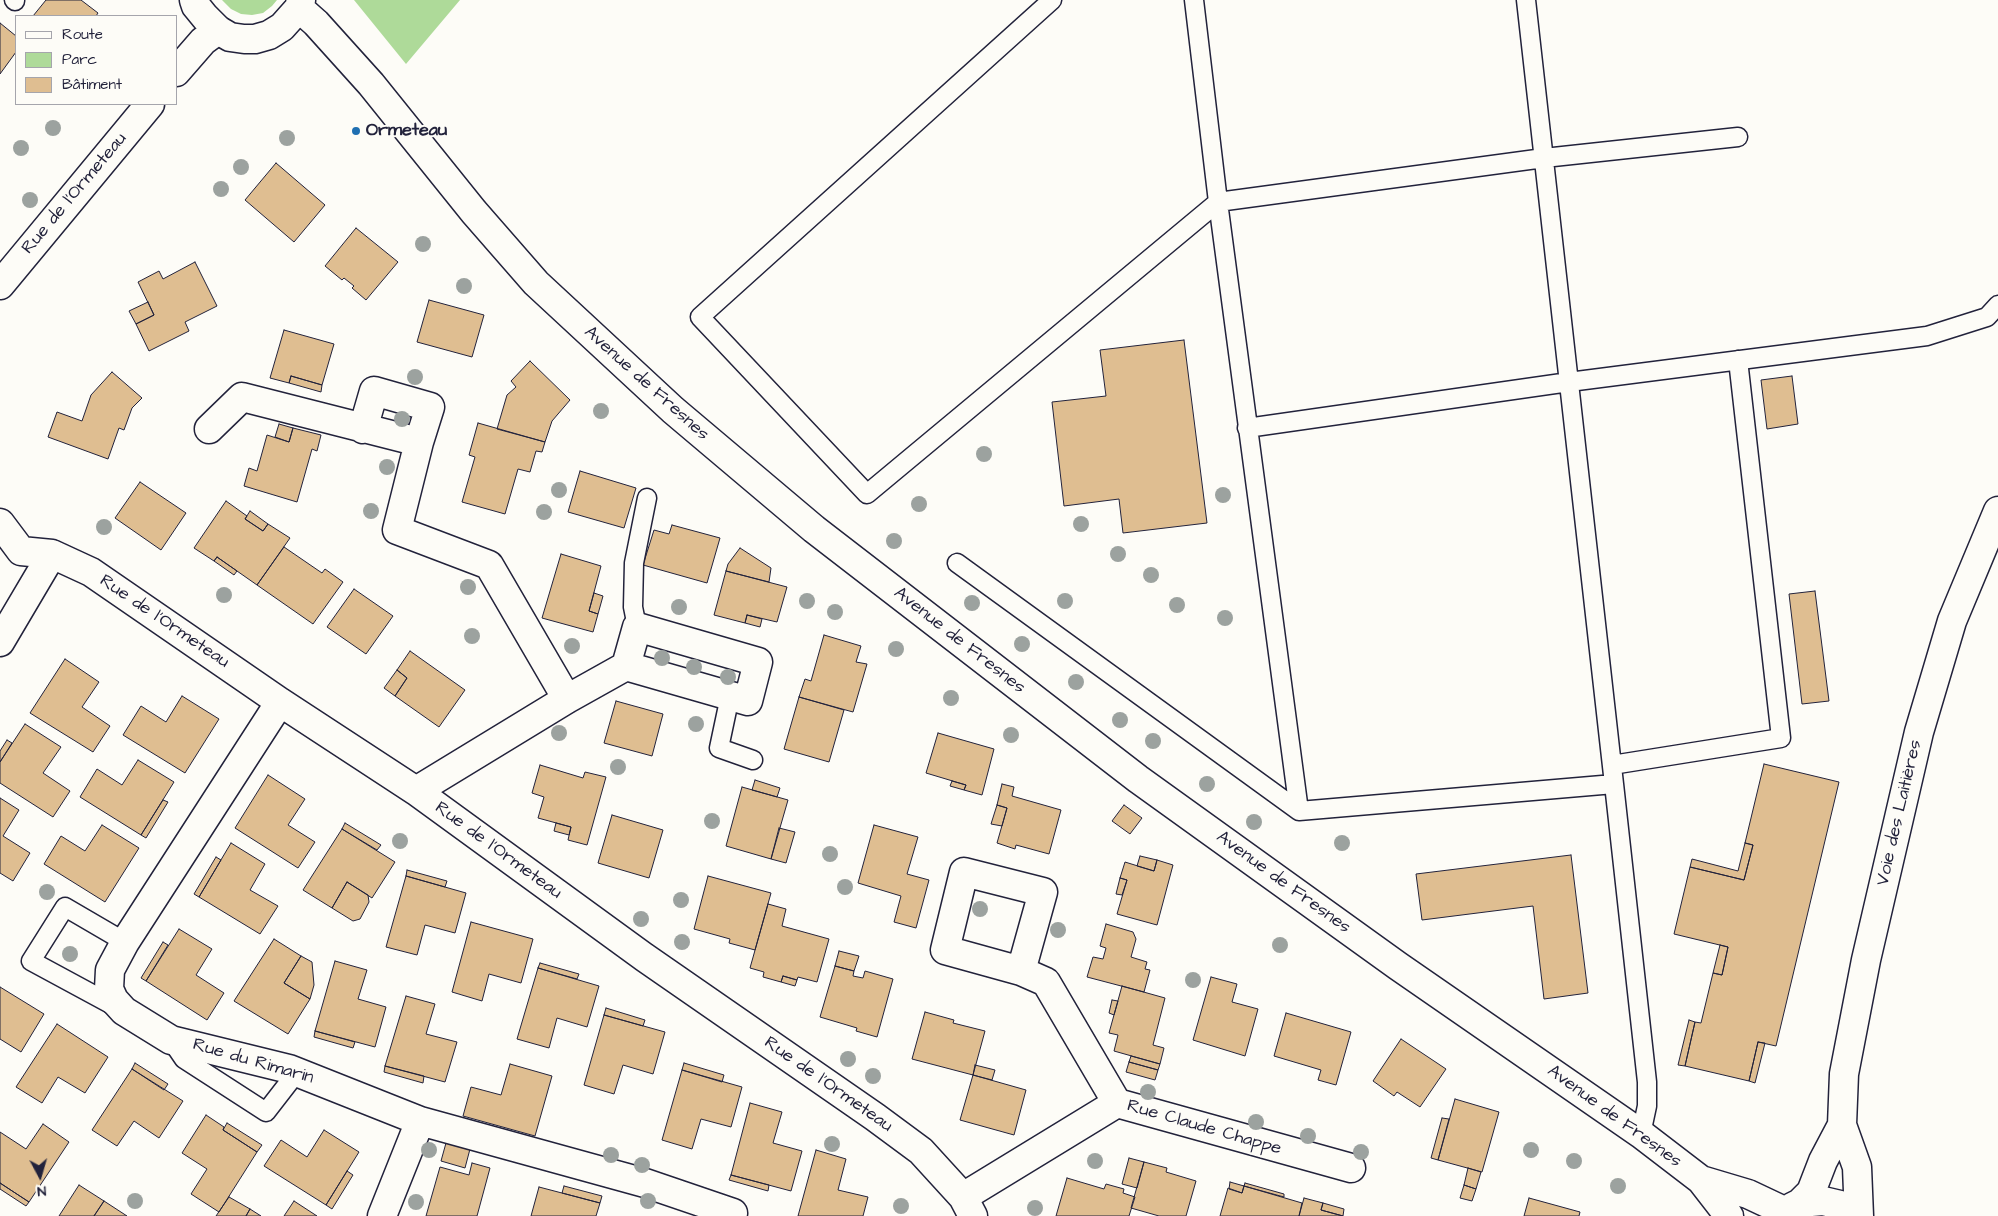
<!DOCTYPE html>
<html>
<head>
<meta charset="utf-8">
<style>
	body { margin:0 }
	#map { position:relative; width:1998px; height:1216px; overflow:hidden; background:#fdfcf7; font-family:"Architects Daughter",sans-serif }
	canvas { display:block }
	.legend { position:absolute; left:15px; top:15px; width:162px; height:90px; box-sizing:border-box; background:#fdfcf7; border:1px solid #a5a5ac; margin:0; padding:6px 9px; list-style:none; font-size:15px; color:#22223b }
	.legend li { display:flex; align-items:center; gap:10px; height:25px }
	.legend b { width:25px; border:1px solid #a5a5ac }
	.north { position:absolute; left:15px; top:1151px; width:50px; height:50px; -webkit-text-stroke:4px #fdfcf7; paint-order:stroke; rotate:174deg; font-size:14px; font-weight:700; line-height:20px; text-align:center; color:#22223b }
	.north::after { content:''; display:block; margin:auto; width:18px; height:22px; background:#22223b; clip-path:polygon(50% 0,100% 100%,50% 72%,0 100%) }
</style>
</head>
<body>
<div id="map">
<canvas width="1998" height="1216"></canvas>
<ul class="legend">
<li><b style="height:6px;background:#fdfcf7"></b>Route</li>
<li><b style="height:14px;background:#aeda99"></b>Parc</li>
<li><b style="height:14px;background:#dfbe91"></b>Bâtiment</li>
</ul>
<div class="north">N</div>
</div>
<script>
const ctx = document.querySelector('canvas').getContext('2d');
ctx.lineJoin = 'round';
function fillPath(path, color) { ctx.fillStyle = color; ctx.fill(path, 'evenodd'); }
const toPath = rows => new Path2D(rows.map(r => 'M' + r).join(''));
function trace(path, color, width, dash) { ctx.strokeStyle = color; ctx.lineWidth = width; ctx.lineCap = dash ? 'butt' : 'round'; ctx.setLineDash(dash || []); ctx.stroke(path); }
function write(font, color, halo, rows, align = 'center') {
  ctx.font = font + ' "Architects Daughter",sans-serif'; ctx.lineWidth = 4; ctx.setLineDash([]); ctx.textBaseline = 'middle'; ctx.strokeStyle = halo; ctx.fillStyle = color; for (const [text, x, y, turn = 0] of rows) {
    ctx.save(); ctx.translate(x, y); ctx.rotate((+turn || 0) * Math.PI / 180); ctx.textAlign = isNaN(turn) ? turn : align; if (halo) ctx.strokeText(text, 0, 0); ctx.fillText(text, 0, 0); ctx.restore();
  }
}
fillPath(toPath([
	[222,0,277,0,272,6,263,13,252,15,241,14,231,9],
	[354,0,460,0,406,64]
]), '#aeda99');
const building = toPath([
	[46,0,81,0,98,13,96,16,33,16,46,0],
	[0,23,16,36,16,52,0,74,0,23],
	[276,163,325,205,294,242,245,200,276,163],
	[356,228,398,262,366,300,352,288,354,286,344,278,342,280,325,266,356,228],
	[195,262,217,306,185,322,189,331,149,351,136,324,154,315,138,282,159,271,163,279,195,262],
	[429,300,484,315,472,357,417,342,429,300],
	[148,302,154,315,136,324,129,311,148,302],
	[284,330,334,344,322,385,291,376,289,383,270,378,284,330],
	[1184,340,1207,523,1123,533,1119,499,1064,506,1052,402,1106,396,1100,350,1184,340],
	[530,361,570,400,552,421,545,442,497,429,507,395,516,387,511,381,530,361],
	[112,372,142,398,132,408,124,430,119,428,108,459,48,437,57,412,82,421,91,395,112,372],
	[291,376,322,385,321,392,289,383,291,376],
	[1792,376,1798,424,1767,429,1761,380,1792,376],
	[478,423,545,442,542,452,536,451,530,472,518,469,505,514,462,502,475,457,469,455,478,423],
	[279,424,293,428,289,442,275,437,279,424],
	[293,428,321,435,317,451,312,449,297,502,244,486,249,468,257,471,267,435,289,442,293,428],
	[580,471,636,488,624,528,568,512,580,471],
	[140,482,186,513,161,550,115,518,140,482],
	[226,501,247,516,245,519,263,531,268,524,290,538,257,585,217,557,214,561,194,548,226,501],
	[250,511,268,524,263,531,245,519,250,511],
	[672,525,720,538,707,583,643,565,654,530,669,534,672,525],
	[284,547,322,573,325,569,343,582,313,624,257,585,284,547],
	[740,548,771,568,769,582,726,571,728,564,740,548],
	[561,554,601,566,589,611,598,614,593,632,542,618,561,554],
	[217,557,237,571,234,575,214,561,217,557],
	[726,571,787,587,777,622,747,615,745,623,714,615,726,571],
	[354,589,393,616,366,654,327,627,354,589],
	[1815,591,1829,701,1802,704,1789,594,1815,591],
	[594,593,603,596,598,614,589,611,594,593],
	[747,615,762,619,760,627,745,623,747,615],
	[824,635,861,646,856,662,867,664,853,712,799,697,805,679,811,681,824,635],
	[410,651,465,690,439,727,395,696,407,678,397,670,410,651],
	[65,659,99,682,82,707,110,726,93,752,30,713,65,659],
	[397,670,407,678,395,696,384,688,397,670],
	[182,696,219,719,185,773,123,735,141,706,166,722,182,696],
	[799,697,844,710,829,762,784,749,799,697],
	[616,701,663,714,652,756,604,743,616,701],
	[25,724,61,747,43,773,70,791,53,817,0,783,0,762,25,724],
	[938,733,994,749,982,795,964,790,966,785,926,773,938,733],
	[7,740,12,743,0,762,0,751,7,740],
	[138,760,174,782,141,835,80,797,97,769,122,785,138,760],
	[1764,764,1839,782,1776,1046,1758,1042,1749,1081,1685,1066,1695,1022,1701,1023,1713,973,1722,975,1728,947,1674,934,1690,867,1744,880,1753,845,1745,843,1764,764],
	[540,765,583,778,585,772,606,777,587,845,568,840,571,827,538,818,544,797,532,793,540,765],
	[268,775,305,799,288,825,315,842,298,868,235,828,268,775],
	[755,780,780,788,777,797,752,790,755,780],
	[952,781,966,785,964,790,950,786,952,781],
	[1002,784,1014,787,1012,796,1061,810,1049,854,1016,845,1015,849,997,843,1007,808,997,805,1002,784],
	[742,787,788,800,771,859,726,846,742,787],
	[0,798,19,810,3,836,30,853,13,881,0,873,0,798],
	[163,800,168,802,146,838,141,835,163,800],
	[997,805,1007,808,1002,826,991,824,997,805],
	[1124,805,1142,818,1130,834,1112,821,1124,805],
	[612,815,663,830,649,878,598,863,612,815],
	[345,823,381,845,377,850,342,829,345,823],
	[556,823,571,827,569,835,554,831,556,823],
	[102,825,139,848,105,902,44,864,61,836,85,851,102,825],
	[874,825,918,837,907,874,929,880,916,928,894,922,901,896,858,883,874,825],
	[779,828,795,832,786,863,771,859,779,828],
	[342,829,395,862,372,898,347,882,332,908,303,890,342,829],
	[231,843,265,864,250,890,278,906,260,934,199,897,231,843],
	[1745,843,1753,845,1744,880,1690,867,1692,859,1738,871,1745,843],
	[1571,855,1588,993,1544,999,1533,906,1422,920,1416,874,1571,855],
	[1140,856,1157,860,1154,871,1137,866,1140,856],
	[216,857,221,860,199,897,194,894,216,857],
	[1157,860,1173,865,1157,925,1117,914,1127,880,1120,878,1125,862,1154,871,1157,860],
	[407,870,447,881,445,887,406,876,407,870],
	[406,876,466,893,455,933,425,925,417,955,386,947,406,876],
	[708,876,771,893,755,950,729,943,730,939,694,929,708,876],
	[1120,878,1127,880,1122,895,1116,894,1120,878],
	[347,882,368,895,369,902,360,919,353,921,332,908,347,882],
	[768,904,786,909,782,926,829,939,817,982,798,977,797,980,783,976,781,982,763,977,764,972,750,968,768,904],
	[471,922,533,939,521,983,489,974,482,1001,452,992,471,922],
	[1106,924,1133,932,1136,939,1131,957,1147,962,1145,969,1150,970,1144,992,1087,977,1093,957,1103,959,1106,948,1100,946,1106,924],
	[179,929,212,949,196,975,224,993,207,1020,146,981,179,929],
	[274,939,301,956,284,983,310,999,288,1034,234,1001,274,939],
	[163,942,168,945,146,981,141,978,163,942],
	[1720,945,1728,947,1722,975,1713,973,1720,945],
	[839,951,859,956,854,971,835,966,839,951],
	[301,956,312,962,314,985,310,999,284,983,301,956],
	[335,961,367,970,358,999,386,1007,375,1047,315,1031,335,961],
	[540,963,579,974,577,979,538,968,540,963],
	[835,966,854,971,853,976,863,978,865,971,893,979,877,1037,856,1031,857,1028,820,1017,835,966],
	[538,968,599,986,587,1027,557,1018,549,1048,517,1039,538,968],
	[783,976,797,980,795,986,781,982,783,976],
	[1211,977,1237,984,1232,1002,1258,1009,1245,1056,1193,1040,1211,977],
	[1122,986,1165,998,1153,1045,1164,1048,1160,1064,1114,1051,1118,1035,1109,1033,1122,986],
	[0,987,44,1014,21,1052,0,1039,0,987],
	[406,996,435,1004,426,1034,457,1042,445,1082,385,1066,406,996],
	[1112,1000,1118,1001,1114,1015,1109,1013,1112,1000],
	[606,1008,645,1020,643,1026,604,1015,606,1008],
	[925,1012,954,1020,953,1023,985,1031,973,1075,912,1059,925,1012],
	[1286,1013,1351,1032,1336,1085,1318,1080,1321,1070,1274,1056,1286,1013],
	[604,1015,665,1032,653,1074,623,1065,614,1094,584,1085,604,1015],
	[1689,1020,1695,1022,1685,1066,1678,1065,1689,1020],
	[57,1024,108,1057,85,1093,58,1077,42,1103,16,1087,57,1024],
	[315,1031,355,1042,353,1048,314,1037,315,1031],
	[1401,1039,1446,1069,1420,1107,1397,1092,1394,1096,1373,1081,1401,1039],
	[1758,1042,1765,1043,1755,1083,1749,1081,1758,1042],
	[1131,1056,1160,1064,1158,1070,1129,1062,1131,1056],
	[1129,1062,1158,1070,1155,1080,1126,1072,1129,1062],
	[135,1063,168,1084,164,1090,132,1069,135,1063],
	[684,1063,724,1075,722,1082,682,1070,684,1063],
	[510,1064,552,1076,535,1136,463,1116,471,1087,501,1095,510,1064],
	[975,1065,995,1070,992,1080,973,1075,975,1065],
	[385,1066,424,1076,423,1083,384,1072,385,1066],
	[132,1069,183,1101,159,1138,134,1121,117,1146,92,1130,132,1069],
	[682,1070,742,1087,731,1127,701,1119,692,1149,662,1140,682,1070],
	[973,1075,1026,1090,1014,1135,960,1120,973,1075],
	[1455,1099,1499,1112,1482,1172,1438,1160,1455,1099],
	[750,1103,782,1112,773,1143,802,1151,791,1191,731,1175,750,1103],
	[206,1115,224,1127,223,1130,257,1152,219,1212,191,1194,207,1169,182,1153,206,1115],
	[1442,1118,1449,1119,1438,1160,1431,1158,1442,1118],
	[227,1123,262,1145,257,1152,223,1130,227,1123],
	[43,1124,69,1142,29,1202,0,1183,0,1132,26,1149,43,1124],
	[324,1130,359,1152,326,1205,264,1166,281,1140,307,1157,324,1130],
	[446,1143,470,1149,465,1168,441,1161,446,1143],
	[816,1150,846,1159,838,1190,868,1197,863,1216,798,1216,816,1150],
	[1129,1158,1144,1162,1137,1188,1122,1184,1129,1158],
	[1144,1162,1167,1168,1166,1172,1196,1181,1186,1216,1159,1216,1131,1208,1144,1162],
	[472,1163,490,1168,477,1216,426,1216,440,1167,469,1175,472,1163],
	[1468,1168,1481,1172,1476,1189,1464,1185,1468,1168],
	[347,1171,353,1175,332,1209,326,1205,347,1171],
	[731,1175,769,1185,768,1191,729,1180,731,1175],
	[1067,1178,1104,1189,1106,1184,1124,1189,1123,1193,1135,1197,1129,1216,1056,1216,1067,1178],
	[1230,1182,1244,1186,1242,1193,1229,1189,1230,1182],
	[0,1183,29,1202,26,1206,0,1189,0,1183],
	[1245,1183,1284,1194,1284,1197,1244,1186,1245,1183],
	[79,1185,104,1201,94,1216,59,1216,79,1185],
	[1464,1185,1476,1189,1472,1201,1460,1198,1464,1185],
	[564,1186,602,1196,600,1203,562,1193,564,1186],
	[1244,1186,1302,1203,1299,1216,1220,1216,1228,1188,1242,1193,1244,1186],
	[539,1187,600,1203,596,1216,531,1216,539,1187],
	[229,1197,250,1209,246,1216,216,1216,229,1197],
	[1304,1198,1323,1203,1321,1210,1343,1216,1299,1216,1304,1198],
	[1529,1198,1580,1212,1579,1216,1524,1216,1529,1198],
	[104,1201,127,1216,94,1216,104,1201],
	[294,1201,317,1216,284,1216,294,1201],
	[1323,1203,1344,1209,1343,1216,1321,1210,1323,1203],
	[250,1209,261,1216,246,1216,250,1209]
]);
fillPath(building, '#dfbe91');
trace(building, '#22223b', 1);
const service = toPath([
	[14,0,15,1],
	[1052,0,700,317,867,494,1218,202,1544,158,1738,137],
	[1194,0,1218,202,1299,811,1614,784,1647,1082,1647,1106,1641,1134],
	[1526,0,1614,784],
	[1247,428,1569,382,1927,336,1987,317,1998,305],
	[957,563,1299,811],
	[637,627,633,607,634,563,647,498],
	[730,696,719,748,753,760],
	[1612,765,1781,738,1738,360],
	[118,1008,31,961,65,907,125,942],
	[171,1040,184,1059,266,1112,297,1072]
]);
const minor = toPath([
	[176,72,203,41,218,30],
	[0,285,150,104],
	[209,429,242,397,419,442,397,530,489,565,567,699],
	[363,429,374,391,430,407,419,442],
	[0,523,21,551,52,554,91,572,280,702,416,791,644,957,875,1117,921,1151,963,1197,973,1216],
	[0,642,52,554],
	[280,702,125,942,110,970,109,989,114,1000,124,1011,171,1040,289,1069,420,1121,645,1183,733,1213,732,1216],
	[416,791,567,699,626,666,748,701,758,662,637,627,626,666],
	[1021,971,945,950,964,872,1043,892,1021,971,1046,982,1117,1103],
	[963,1197,1117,1103,1351,1168],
	[382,1216,420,1121]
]);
const tertiary = toPath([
	[194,0,196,6,205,17,218,30,230,37,244,39,255,39,269,35,282,27,299,8,301,0],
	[299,8,316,23,371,84,474,212,536,283,673,410,814,529,1138,779,1398,966,1641,1134,1701,1180,1729,1216],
	[1701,1180,1748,1194,1784,1211],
	[1800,1203,1811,1192,1823,1161,1842,1125],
	[1792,1207,1800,1203,1823,1201,1840,1205,1855,1216],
	[1859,1216,1857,1167,1842,1125,1844,1074,1866,960,1919,732,1952,621,1998,511]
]);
trace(service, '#22223b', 21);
trace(minor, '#22223b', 31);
trace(tertiary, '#22223b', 31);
trace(service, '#fdfcf7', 18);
trace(minor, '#fdfcf7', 28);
trace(tertiary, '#fdfcf7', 28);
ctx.fillStyle = '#9ca29f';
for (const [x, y] of [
	[53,128],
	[287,138],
	[21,148],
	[241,167],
	[221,189],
	[30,200],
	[423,244],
	[464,286],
	[415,377],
	[601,411],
	[402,419],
	[984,454],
	[387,467],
	[559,490],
	[1223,495],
	[919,504],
	[371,511],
	[544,512],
	[1081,524],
	[104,527],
	[894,541],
	[1118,554],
	[1151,575],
	[468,587],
	[224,595],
	[807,601],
	[1065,601],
	[972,603],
	[1177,605],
	[679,607],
	[835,612],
	[1225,618],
	[472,636],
	[1022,644],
	[572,646],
	[896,649],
	[662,658],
	[694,667],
	[728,677],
	[1076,682],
	[951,698],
	[1120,720],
	[696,724],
	[559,733],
	[1011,735],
	[1153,741],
	[618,767],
	[1207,784],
	[712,821],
	[1254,822],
	[400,841],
	[1342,843],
	[830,854],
	[845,887],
	[47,892],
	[681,900],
	[980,909],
	[641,919],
	[1058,930],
	[682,942],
	[1280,945],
	[70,954],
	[1193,980],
	[848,1059],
	[873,1076],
	[1148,1092],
	[1256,1122],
	[1308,1136],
	[832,1144],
	[429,1150],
	[1531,1150],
	[1361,1152],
	[611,1155],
	[1095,1161],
	[1574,1161],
	[642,1165],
	[1618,1186],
	[135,1201],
	[648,1201],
	[416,1202],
	[901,1206],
	[1035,1208]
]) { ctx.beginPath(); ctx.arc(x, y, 8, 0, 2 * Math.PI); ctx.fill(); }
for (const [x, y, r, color] of [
	[356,131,5,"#1f6fb2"]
]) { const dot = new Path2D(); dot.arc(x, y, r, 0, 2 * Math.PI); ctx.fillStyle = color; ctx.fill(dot); trace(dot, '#fdfcf7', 2); }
write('bold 18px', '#22223b', '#fdfcf7', [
	["Ormeteau",366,131]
], 'left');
write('18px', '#22223b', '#fdfcf7', [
	["Rue de l'Ormeteau",75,194,-50],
	["Avenue de Fresnes",646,384,42],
	["Rue de l'Ormeteau",164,622,34],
	["Avenue de Fresnes",959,641,38],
	["Voie des Laitières",1900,813,-77],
	["Rue de l'Ormeteau",498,851,36],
	["Avenue de Fresnes",1283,883,36],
	["Rue du Rimarin",253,1062,16],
	["Rue de l'Ormeteau",828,1085,35],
	["Avenue de Fresnes",1614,1117,36],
	["Rue Claude Chappe",1204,1128,16]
]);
</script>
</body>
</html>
